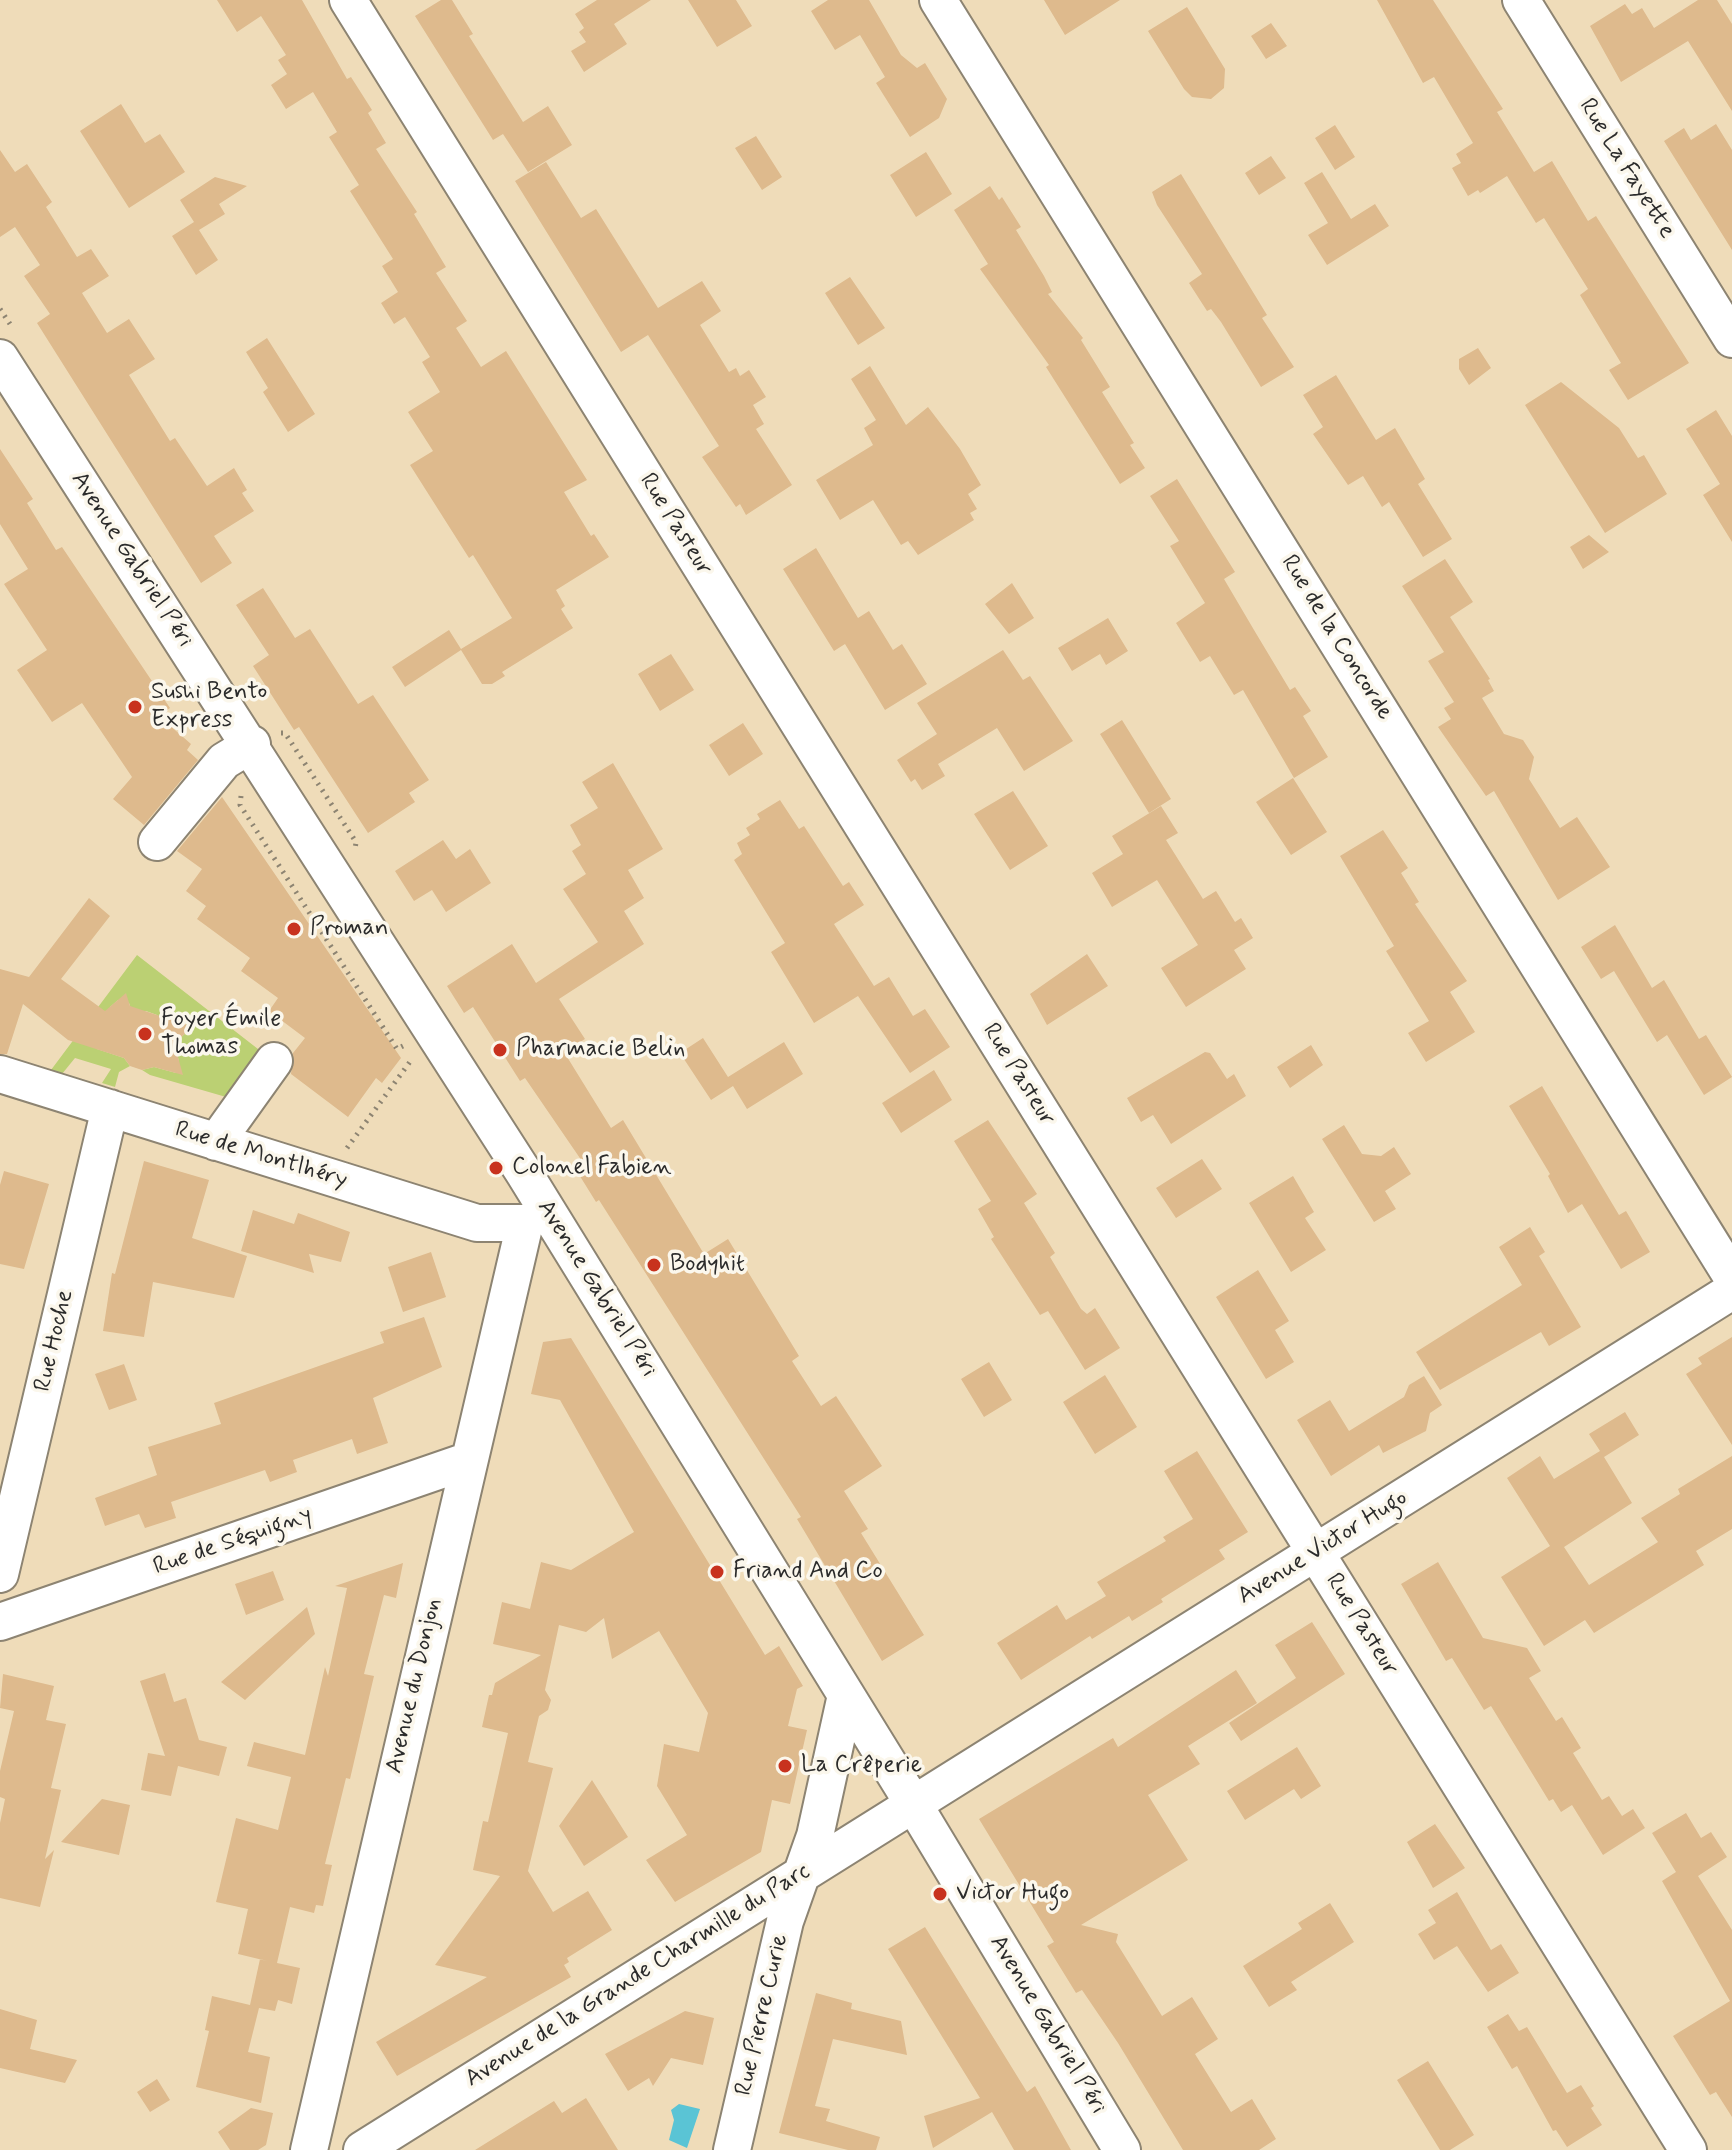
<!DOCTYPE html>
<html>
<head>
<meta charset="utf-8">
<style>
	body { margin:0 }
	canvas { display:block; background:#efdcb9 }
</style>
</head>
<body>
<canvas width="1732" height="2150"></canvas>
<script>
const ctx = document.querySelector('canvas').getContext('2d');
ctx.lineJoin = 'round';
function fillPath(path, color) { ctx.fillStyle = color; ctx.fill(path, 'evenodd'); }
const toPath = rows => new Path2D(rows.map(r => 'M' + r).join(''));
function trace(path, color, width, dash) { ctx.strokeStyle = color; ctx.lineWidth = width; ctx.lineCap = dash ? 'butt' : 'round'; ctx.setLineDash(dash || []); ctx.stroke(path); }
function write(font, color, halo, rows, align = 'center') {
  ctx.font = font + ' Mynerve,sans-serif'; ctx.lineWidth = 7; ctx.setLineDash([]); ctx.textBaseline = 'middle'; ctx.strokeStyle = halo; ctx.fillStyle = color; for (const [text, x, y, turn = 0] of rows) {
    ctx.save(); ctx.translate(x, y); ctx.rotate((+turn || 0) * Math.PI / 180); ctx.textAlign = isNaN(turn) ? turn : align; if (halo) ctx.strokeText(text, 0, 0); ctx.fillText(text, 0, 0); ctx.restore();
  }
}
fillPath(toPath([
	[137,955,267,1056,233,1099,150,1075,142,1070,154,1067,176,1073,179,1062,176,1049,179,1039,188,1031,185,1020,174,1017,165,1024,157,1015,146,1011,133,1014,129,1003,118,1000,110,1007,113,1019,97,1049,124,1058,130,1066,119,1072,115,1087,102,1083,111,1069,75,1058,62,1074,51,1070]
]), '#bbd073');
fillPath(toPath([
	[679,2104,700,2109,687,2148,669,2140,674,2120,671,2110]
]), '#5ac4d5');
fillPath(toPath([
	[217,0,302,0,347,79,351,77,372,110,368,113,386,143,376,149,417,212,414,214,446,267,436,273,467,321,456,328,481,367,506,351,587,480,564,492,591,536,594,534,609,557,556,590,565,606,561,609,573,628,502,672,505,676,492,684,482,684,461,650,405,687,392,667,449,630,461,649,512,618,473,555,469,558,410,465,433,451,408,412,440,392,422,362,430,357,405,317,394,324,381,303,398,292,382,266,393,259,350,191,359,185,329,137,337,132,313,92,286,109,271,85,287,74,278,60,286,55,261,16,237,32],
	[441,0,452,0,473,34,469,36,523,122,548,106,572,145,528,172,503,134,493,140,415,16],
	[597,0,651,0,614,24,627,44,584,72,571,51,586,42,579,32,584,28,575,14],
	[688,0,736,0,752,26,717,47],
	[828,0,869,0,901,55,917,68,925,63,947,99,939,118,910,137,876,83,885,77,860,35,835,50,811,11],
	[1044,0,1120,0,1065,35],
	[1377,0,1433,0,1503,109,1497,112,1534,172,1552,161,1588,221,1596,216,1689,363,1628,400,1609,370,1621,363,1580,295,1588,289,1544,218,1536,223,1507,176,1480,193,1478,190,1468,196,1452,168,1461,163,1456,154,1473,143,1434,77,1423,83],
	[1698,0,1717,0,1732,24,1732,111,1688,41,1621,82,1590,26,1625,4,1632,14,1642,8,1654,28],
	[1187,7,1225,69,1224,88,1211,99,1192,97,1184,89,1148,31],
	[1271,23,1287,46,1266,59,1251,36],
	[121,104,145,143,160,134,185,172,129,208,80,131],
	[1716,124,1732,150,1732,250,1664,141,1684,128,1691,140],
	[1335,125,1355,157,1335,170,1315,138],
	[756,136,782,177,762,190,735,148],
	[0,150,15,172,27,164,52,202,46,207,77,257,91,249,109,276,82,293,107,333,129,319,155,359,129,375,170,441,175,438,207,486,234,468,247,490,242,493,254,511,214,536,232,563,201,583,37,323,50,314,24,276,40,265,15,227,0,237],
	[926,152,952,194,916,217,890,175],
	[1271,156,1286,178,1259,195,1245,173],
	[546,162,581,218,596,209,658,308,702,281,721,311,700,325,729,372,736,368,740,376,749,370,766,397,753,405,764,424,756,429,792,485,746,515,740,504,736,507,702,457,719,446,648,335,621,352,515,181],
	[1322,172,1351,219,1375,204,1389,226,1327,265,1308,235,1328,223,1304,183],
	[1181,174,1267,315,1262,318,1294,367,1261,387,1221,322,1211,309,1207,311,1189,283,1202,274,1157,205,1152,192],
	[215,177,247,186,219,204,225,214,199,230,218,260,196,275,172,236,194,222,180,200],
	[990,186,999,200,1002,197,1021,227,1016,230,1044,276,1052,292,1048,294,1083,338,1081,340,1110,387,1102,392,1134,443,1130,445,1145,468,1120,484,1046,367,1049,365,980,269,988,264,954,210],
	[850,277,885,328,858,345,825,293],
	[267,338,315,414,288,432,263,392,268,388,246,352],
	[1478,348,1491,368,1469,385,1459,369,1459,359],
	[870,366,906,425,928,407,960,449,981,485,968,494,977,509,970,513,974,520,918,555,908,541,901,545,873,500,840,520,816,480,873,445,864,428,876,420,851,379],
	[1336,375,1376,440,1395,428,1425,479,1418,484,1452,539,1423,557,1389,502,1382,507,1363,476,1348,485,1313,434,1323,427,1303,395],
	[1561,382,1619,428,1638,458,1644,455,1667,494,1605,533,1525,405],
	[1716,410,1732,436,1732,542,1703,495,1720,484,1686,429],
	[0,449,33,499,27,503,56,550,62,547,170,708,159,716,191,744,187,750,198,760,144,825,113,799,132,777,82,703,52,722,17,670,47,650,4,584,28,569,0,524],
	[1177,479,1235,572,1224,579,1254,630,1290,690,1295,687,1311,711,1303,716,1328,757,1294,778,1243,690,1234,695,1210,656,1200,662,1176,623,1205,603,1170,546,1179,541,1150,496],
	[1589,535,1609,552,1583,569,1570,547],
	[816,548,858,618,869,611,893,650,902,644,927,684,885,710,845,644,834,651,783,569],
	[1445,559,1473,602,1450,617,1490,679,1488,680,1494,691,1482,698,1504,734,1523,740,1534,757,1529,779,1560,828,1577,817,1610,867,1558,900,1494,791,1486,796,1438,727,1451,719,1444,708,1454,702,1428,661,1444,652,1402,586],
	[1012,583,1034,618,1009,634,985,604],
	[263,588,295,638,310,629,358,704,373,695,429,780,409,793,415,802,368,833,299,727,294,730,253,666,269,655,236,605],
	[1108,618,1128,651,1106,665,1100,654,1072,671,1058,648],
	[1003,650,1023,680,1030,676,1073,741,1024,771,997,728,938,764,945,776,922,790,915,779,911,782,897,760,937,734,917,703],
	[671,654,694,690,660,711,638,674],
	[1122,720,1171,799,1149,813,1100,734],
	[743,723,763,754,729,776,709,745],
	[613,763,663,849,628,870,644,898,624,911,644,944,559,999,585,1039,564,1052,611,1128,623,1120,704,1254,728,1239,799,1356,792,1361,821,1406,836,1396,882,1466,844,1491,868,1529,861,1533,924,1635,882,1661,797,1519,801,1517,599,1200,596,1202,578,1173,586,1167,525,1078,520,1081,473,1007,464,1013,447,986,512,944,536,983,598,942,563,889,586,874,572,851,581,845,570,825,598,808,582,782],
	[1293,778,1327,832,1291,855,1256,802],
	[1013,791,1048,846,1010,870,974,814],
	[222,797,401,1058,382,1083,376,1078,348,1117,291,1074,293,1053,305,1038,269,1011,278,998,241,971,250,958,197,919,206,906,186,891,202,869,177,851],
	[780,800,799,829,804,826,843,886,849,882,864,905,834,924,874,986,889,977,913,1016,925,1009,950,1047,910,1073,858,996,814,1023,771,952,785,943,734,860,742,854,737,843,750,835,746,828,760,819,757,814],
	[1161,806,1178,833,1166,840,1203,899,1216,891,1235,922,1241,918,1253,938,1234,950,1246,969,1186,1007,1161,968,1198,945,1157,880,1112,907,1092,873,1123,854,1112,836],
	[1383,830,1408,868,1401,873,1419,902,1415,904,1467,981,1450,992,1475,1032,1426,1062,1408,1033,1429,1021,1386,951,1394,946,1340,856],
	[443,840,456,859,470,849,491,883,446,912,432,890,414,901,395,871],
	[89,898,110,916,61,979,105,1011,126,993,130,1006,193,1027,174,1043,183,1075,154,1067,142,1070,130,1066,124,1058,68,1040,23,1004,7,1054,0,1054,0,969,29,977],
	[1615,925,1652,988,1664,980,1699,1039,1706,1035,1732,1077,1704,1095,1667,1035,1657,1042,1614,971,1601,979,1581,947],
	[1087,954,1108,986,1047,1025,1030,994],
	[703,1038,728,1077,784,1042,803,1074,747,1109,733,1086,711,1100,680,1053],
	[1311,1045,1323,1065,1290,1088,1277,1067],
	[1205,1052,1210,1053,1227,1079,1234,1074,1246,1096,1171,1144,1153,1115,1141,1122,1127,1098],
	[934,1070,952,1100,901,1133,882,1103],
	[1542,1086,1619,1215,1626,1211,1650,1252,1621,1269,1582,1204,1568,1213,1548,1176,1550,1174,1509,1106],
	[988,1120,1037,1194,1024,1203,1055,1253,1050,1257,1081,1309,1087,1314,1095,1308,1120,1348,1085,1370,1048,1311,1040,1315,991,1239,994,1237,978,1209,991,1201,954,1141],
	[1344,1125,1362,1154,1381,1156,1394,1147,1411,1174,1385,1191,1396,1209,1374,1222,1322,1139],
	[1202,1159,1222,1189,1176,1218,1156,1188],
	[144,1161,209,1180,192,1238,247,1256,234,1298,153,1282,144,1337,103,1331,112,1273,115,1274],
	[4,1171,49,1184,24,1269,0,1264,0,1185],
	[1293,1176,1314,1212,1305,1218,1326,1250,1291,1272,1249,1203],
	[253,1210,294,1224,298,1213,350,1232,341,1262,309,1254,314,1273,241,1251],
	[1530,1227,1545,1252,1539,1256,1581,1327,1549,1346,1541,1332,1440,1390,1416,1352,1522,1285,1499,1247],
	[431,1252,446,1297,403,1312,388,1267],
	[1258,1270,1289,1321,1275,1330,1294,1362,1266,1379,1216,1297],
	[424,1317,442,1367,373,1398,388,1443,357,1454,352,1439,293,1460,297,1472,270,1482,265,1470,171,1502,176,1518,145,1528,139,1514,105,1526,95,1498,157,1475,148,1447,221,1424,214,1403,384,1343,380,1332],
	[1732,1337,1732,1445,1686,1374,1702,1364,1698,1358],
	[571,1338,765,1655,779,1646,803,1686,797,1689,788,1726,807,1730,790,1804,772,1800,761,1852,675,1902,646,1860,687,1835,657,1786,664,1744,699,1752,708,1713,659,1631,612,1659,604,1618,586,1632,559,1625,545,1690,551,1700,548,1710,539,1716,528,1762,553,1768,528,1871,553,1912,588,1891,612,1930,567,1958,569,1962,564,1965,571,1977,397,2076,376,2042,487,1977,435,1965,500,1876,473,1870,483,1821,488,1822,508,1733,482,1727,489,1695,492,1695,495,1683,541,1655,493,1644,502,1602,530,1609,541,1562,571,1570,634,1532,560,1400,531,1394,543,1342],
	[989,1362,1012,1400,984,1417,961,1379],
	[124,1364,137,1400,109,1410,95,1374],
	[1105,1375,1137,1427,1095,1454,1063,1402],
	[1424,1376,1442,1405,1430,1413,1426,1431,1383,1453,1379,1445,1331,1476,1297,1420,1330,1400,1349,1431,1404,1397,1409,1385],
	[1625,1412,1639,1435,1604,1457,1632,1503,1564,1547,1589,1585,1658,1542,1641,1518,1680,1494,1678,1489,1732,1456,1732,1529,1696,1551,1704,1565,1594,1633,1585,1620,1544,1646,1501,1577,1550,1546,1507,1478,1540,1456,1554,1479,1600,1451,1589,1434],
	[1197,1451,1248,1532,1219,1550,1225,1559,1161,1599,1163,1602,1132,1621,1129,1616,1092,1639,1090,1636,1021,1680,997,1643,1057,1605,1066,1620,1106,1596,1097,1582,1166,1541,1163,1537,1193,1519,1164,1471],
	[1438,1562,1483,1638,1527,1648,1541,1671,1529,1678,1556,1721,1562,1717,1581,1748,1573,1753,1602,1800,1609,1796,1622,1816,1633,1809,1645,1828,1603,1855,1572,1805,1561,1812,1553,1799,1549,1801,1491,1706,1484,1710,1452,1658,1446,1661,1401,1584],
	[403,1563,396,1598,384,1595,364,1674,374,1676,350,1779,346,1778,325,1864,332,1865,323,1906,316,1905,314,1913,290,1907,277,1963,300,1968,292,2004,278,2000,275,2011,259,2008,248,2052,270,2057,261,2103,196,2087,209,2031,205,2030,212,1996,250,2005,260,1959,267,1961,238,1954,248,1909,216,1902,236,1818,278,1830,291,1777,247,1766,254,1742,305,1755,325,1667,328,1676,347,1588,335,1586],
	[273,1571,284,1600,246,1615,235,1584],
	[307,1607,315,1634,245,1700,221,1682],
	[1312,1622,1345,1674,1241,1741,1229,1723,1296,1678,1275,1645],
	[1236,1670,1257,1703,1188,1746,1200,1764,1148,1795,1188,1860,1081,1925,1118,1934,1116,1942,1162,2016,1192,1997,1218,2039,1195,2054,1231,2112,1252,2099,1276,2139,1259,2150,1183,2150,1118,2043,1082,1990,1076,1993,1047,1946,1054,1942,979,1819,1113,1738,1118,1747],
	[165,1673,174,1702,186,1698,199,1740,227,1747,219,1776,178,1766,171,1796,141,1790,148,1753,165,1756,140,1681],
	[3,1674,54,1686,46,1720,66,1724,51,1788,61,1790,45,1859,54,1850,40,1907,0,1898,0,1823,5,1799,0,1797,0,1771,14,1711,0,1708],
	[1297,1747,1321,1786,1301,1799,1294,1789,1245,1820,1227,1791],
	[592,1780,628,1837,584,1866,559,1826],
	[102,1799,130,1805,119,1855,61,1842],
	[1686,1813,1701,1838,1711,1832,1727,1857,1698,1876,1732,1930,1732,2117,1716,2092,1710,2095,1673,2036,1730,2001,1662,1881,1676,1872,1652,1833],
	[1435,1824,1465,1868,1433,1888,1407,1842],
	[1457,1892,1491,1950,1501,1944,1519,1973,1488,1992,1457,1946,1434,1960,1418,1934,1436,1923,1428,1910],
	[1330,1903,1354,1942,1291,1982,1297,1990,1269,2007,1243,1966,1302,1929,1298,1923],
	[925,1927,1027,2092,1035,2086,1071,2150,1014,2150,992,2112,933,2148,924,2116,980,2098,888,1949],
	[816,1993,852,2003,851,2009,901,2021,907,2055,833,2039,815,2106,830,2109,826,2121,880,2137,876,2150,848,2150,779,2133],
	[0,2009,37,2020,30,2049,77,2060,65,2083,0,2068],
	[685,2011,714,2018,703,2065,671,2058,653,2086,649,2078,628,2091,605,2054],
	[1508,2014,1519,2031,1527,2027,1567,2093,1581,2085,1594,2106,1591,2108,1602,2125,1567,2147,1556,2130,1553,2131,1517,2066,1512,2069,1487,2027],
	[1428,2061,1474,2135,1450,2150,1440,2150,1397,2080],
	[157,2079,170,2100,150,2112,137,2092],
	[586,2098,618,2150,475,2150,554,2101,562,2113],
	[251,2108,273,2113,266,2145,258,2150,230,2150,218,2132]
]), '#deba8d');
const minor = toPath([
	[348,0,1688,2150],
	[938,0,1732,1277],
	[1521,0,1732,339],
	[0,358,524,1173,914,1805,1122,2150],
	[157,842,224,761,252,744],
	[0,1074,477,1223,525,1223],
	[216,1142,274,1061],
	[0,1574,110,1108],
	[0,1622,467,1461],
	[309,2150,525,1223],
	[362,2150,1732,1291],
	[732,2150,785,1921,815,1836,846,1695]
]);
trace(minor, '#8d8472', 40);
trace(toPath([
	[0,309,12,327],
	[281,733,285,733,356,842,355,850],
	[241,796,240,805,397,1049,403,1046],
	[347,1148,412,1059]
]), '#8d8472', 5, [2, 6]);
trace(minor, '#fff', 36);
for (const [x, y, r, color] of [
	[135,707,8,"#c8321e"],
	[294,929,8,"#c8321e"],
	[145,1034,8,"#c8321e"],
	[500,1050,8,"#c8321e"],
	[496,1168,8,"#c8321e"],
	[654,1265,8,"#c8321e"],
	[717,1572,8,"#c8321e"],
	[785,1766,8,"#c8321e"],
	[940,1894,8,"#c8321e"]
]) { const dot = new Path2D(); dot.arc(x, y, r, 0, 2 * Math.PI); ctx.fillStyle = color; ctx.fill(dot); trace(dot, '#fbf7ec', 3); }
write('24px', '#2b2b2b', '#fbf7ec', [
	["Rue La Fayette",1626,169,58],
	["Rue Pasteur",675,525,58],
	["Avenue Gabriel Péri",131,560,57],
	["Rue de la Concorde",1336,638,58],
	["Rue Pasteur",1018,1075,58],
	["Rue de Montlhéry",261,1156,17],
	["Avenue Gabriel Péri",596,1289,58],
	["Rue Hoche",55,1341,-77],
	["Rue de Séquigny",233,1542,-19],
	["Avenue Victor Hugo",1323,1548,-32],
	["Rue Pasteur",1361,1625,58],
	["Avenue du Donjon",415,1686,-77],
	["Avenue de la Grande Charmille du Parc",638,1976,-32],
	["Rue Pierre Curie",763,2015,-77],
	["Avenue Gabriel Péri",1047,2025,59]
]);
write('24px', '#2b2b2b', '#fbf7ec', [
	["Sushi Bento",151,693],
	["Express",151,721],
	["Proman",310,929],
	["Foyer Émile",161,1020],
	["Thomas",161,1048],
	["Pharmacie Belin",516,1050],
	["Colonel Fabien",512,1168],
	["Bodyhit",670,1265],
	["Friand And Co",733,1572],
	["La Crêperie",801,1766],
	["Victor Hugo",956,1894]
], 'left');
</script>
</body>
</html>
